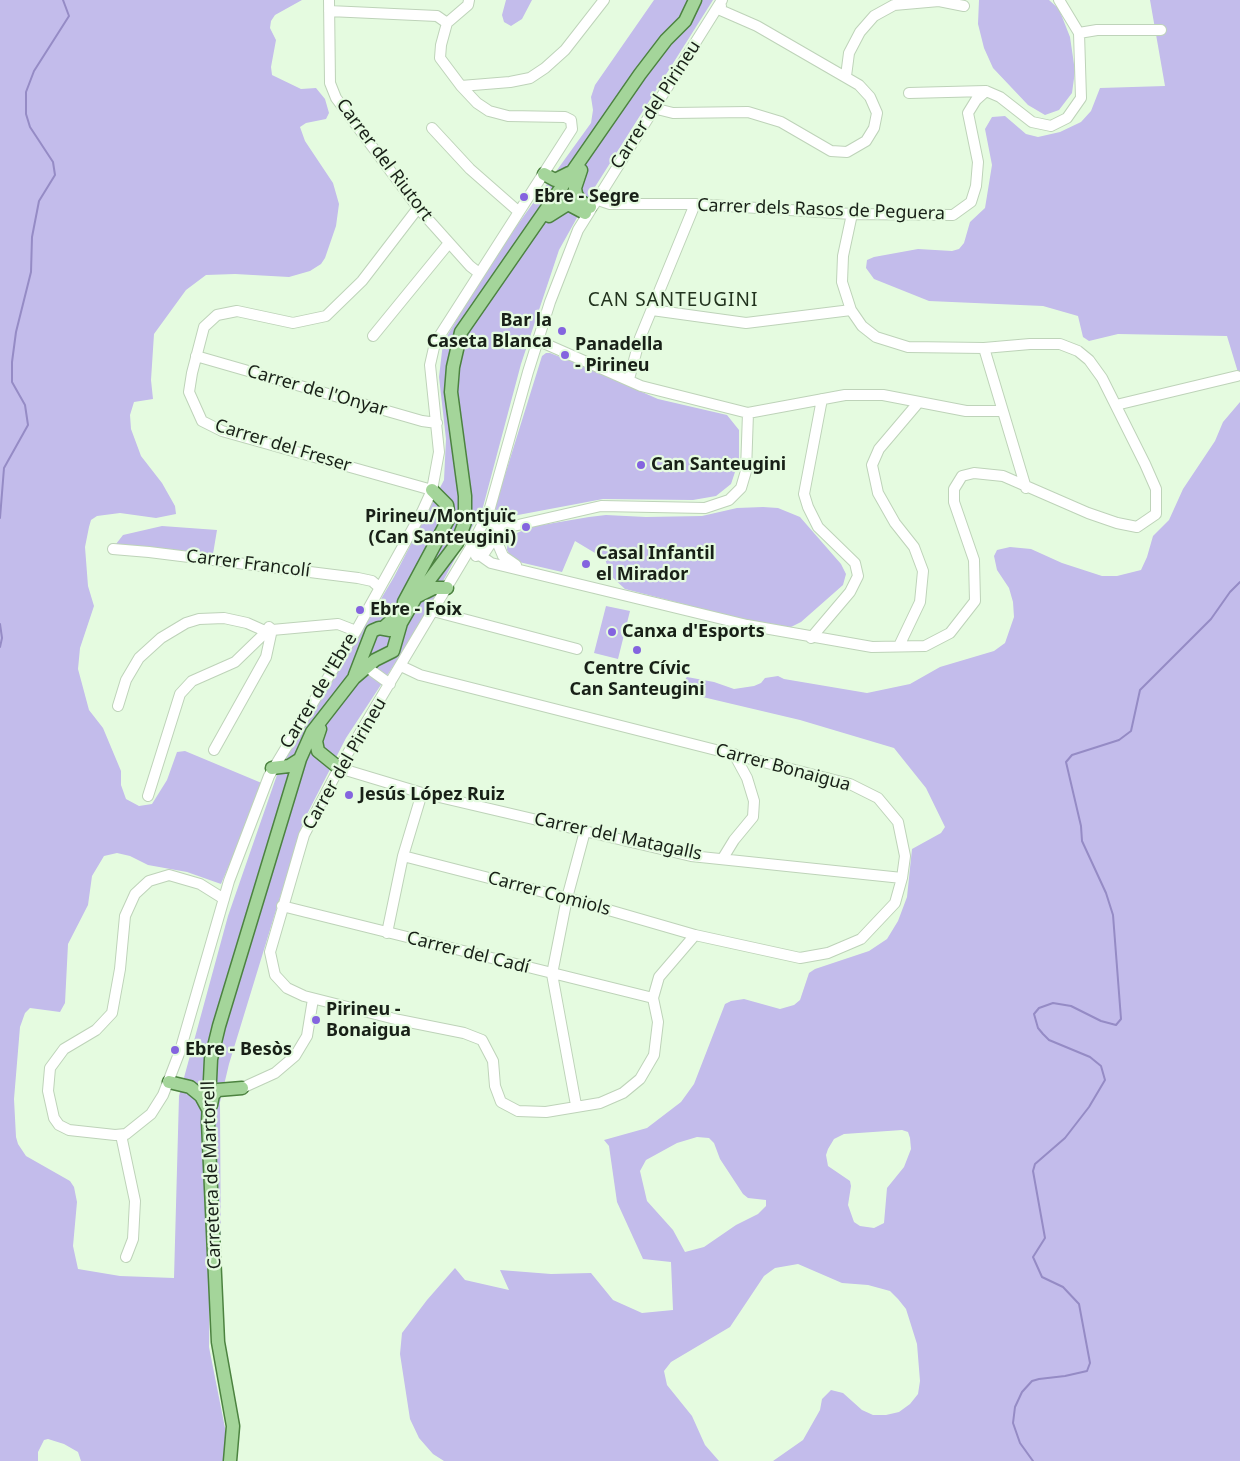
<!DOCTYPE html>
<html>
<head>
<meta charset="utf-8">
<style>
	body { margin:0 }
	canvas { display:block; background:#e5fbe0 }
</style>
</head>
<body>
<canvas width="1240" height="1461"></canvas>
<script>
const ctx = document.querySelector('canvas').getContext('2d');
ctx.lineJoin = 'round';
function fillPath(path, color) { ctx.fillStyle = color; ctx.fill(path, 'evenodd'); }
const toPath = rows => new Path2D(rows.map(r => 'M' + r).join(''));
function trace(path, color, width, dash) { ctx.strokeStyle = color; ctx.lineWidth = width; ctx.lineCap = dash ? 'butt' : 'round'; ctx.setLineDash(dash || []); ctx.stroke(path); }
function write(font, color, halo, rows, align = 'center') {
  ctx.font = font + ' "Noto Sans",sans-serif'; ctx.lineWidth = 4.5; ctx.setLineDash([]); ctx.textBaseline = 'middle'; ctx.strokeStyle = halo; ctx.fillStyle = color; for (const [text, x, y, turn = 0] of rows) {
    ctx.save(); ctx.translate(x, y); ctx.rotate((+turn || 0) * Math.PI / 180); ctx.textAlign = isNaN(turn) ? turn : align; if (halo) ctx.strokeText(text, 0, 0); ctx.fillText(text, 0, 0); ctx.restore();
  }
}
fillPath(toPath([
	[0,0,302,0,275,15,271,21,270,28,276,40,271,67,272,75,301,89,316,88,325,99,329,113,326,119,306,123,300,127,305,141,333,183,339,204,336,226,325,258,321,264,310,271,289,277,235,274,206,275,186,290,154,334,151,380,153,399,134,402,130,415,131,429,141,456,162,483,175,506,176,514,156,518,120,513,97,516,91,520,89,527,85,547,88,586,94,606,80,648,78,669,89,710,103,728,121,771,121,785,126,799,139,806,152,804,167,780,177,752,185,751,264,784,221,884,187,872,148,865,130,856,117,853,104,856,92,876,88,905,68,944,65,1003,60,1012,30,1008,25,1013,20,1027,14,1099,16,1137,18,1144,26,1156,70,1181,74,1187,77,1202,73,1246,78,1269,120,1276,174,1278,179,1096,228,916,278,772,394,577,444,480,446,439,439,377,443,343,492,260,591,123,593,110,591,97,595,85,654,0,713,0,588,198,559,250,521,364,483,507,415,633,346,738,303,822,229,1064,220,1102,221,1276,210,1277,209,1347,225,1428,225,1461,81,1461,78,1452,64,1444,48,1439,44,1440,38,1452,38,1461,0,1461],
	[506,0,532,0,522,19,511,26,504,22,502,15],
	[979,0,1049,0,1059,9,1070,37,1075,71,1072,93,1059,110,1045,115,1028,105,993,68,984,48,978,24],
	[1150,0,1240,0,1240,379,1227,336,1118,334,1089,341,1083,337,1078,316,1043,306,929,301,874,279,866,268,867,260,874,257,918,249,952,251,959,249,964,243,970,222,985,208,992,165,985,129,992,117,1005,116,1026,134,1038,137,1060,132,1081,122,1091,111,1100,88,1165,86],
	[546,353,550,353,573,362,658,399,727,415,739,430,739,460,731,484,716,496,693,500,603,499,502,518,497,514,495,507,542,356],
	[1240,402,1240,1461,773,1461,803,1440,820,1410,822,1399,831,1390,843,1393,862,1410,873,1415,886,1415,899,1412,910,1404,918,1394,920,1381,917,1344,906,1309,898,1299,890,1291,868,1285,842,1283,798,1264,775,1268,764,1276,730,1327,671,1362,664,1371,667,1385,692,1416,705,1445,719,1461,444,1461,433,1454,419,1438,410,1419,400,1354,402,1333,427,1300,455,1268,465,1280,509,1290,500,1270,551,1274,591,1273,613,1300,642,1313,673,1310,671,1262,643,1259,617,1202,609,1146,604,1140,647,1128,681,1102,694,1084,725,1004,731,1001,744,999,780,1009,794,1005,800,1000,809,973,815,969,869,951,887,939,898,921,907,897,912,849,941,833,945,827,926,788,894,748,800,720,690,694,685,690,683,682,687,677,714,682,734,689,754,686,761,683,765,678,778,676,784,679,867,693,910,684,940,667,994,651,1005,643,1014,617,1013,602,1009,588,997,570,994,556,997,550,1010,547,1031,549,1062,563,1102,576,1117,576,1141,570,1147,557,1153,536,1169,520,1183,489,1215,441,1223,422],
	[902,1130,908,1132,910,1138,911,1149,904,1167,887,1188,884,1223,874,1228,860,1226,854,1222,848,1205,851,1186,850,1181,828,1166,826,1155,828,1149,834,1139,844,1134],
	[697,1137,709,1138,714,1143,720,1159,743,1194,748,1198,766,1200,766,1206,758,1214,736,1225,704,1247,685,1252,673,1230,647,1201,640,1171,646,1160,677,1143],
	[763,507,778,508,800,517,841,564,846,574,843,585,801,622,785,630,625,589,611,576,605,559,575,541,562,572,519,562,512,559,507,550,508,539,519,532,536,526,589,517,606,515,646,517,702,516,737,508],
	[162,526,217,530,213,554,116,544,123,535],
	[606,606,630,611,618,659,594,653]
]), '#c3bceb');
trace(toPath([
	[0,518,4,468,28,425,25,405,12,382,12,362,16,332,31,272,32,237,39,201,55,175,53,162,30,127,26,114,26,92,34,71,69,16,63,0],
	[0,624,2,638,0,647],
	[1033,1461,1020,1443,1013,1423,1015,1407,1022,1392,1032,1381,1039,1379,1065,1376,1087,1371,1090,1363,1079,1304,1063,1287,1042,1277,1033,1257,1045,1238,1033,1171,1035,1164,1065,1138,1089,1107,1105,1080,1101,1066,1090,1057,1049,1040,1043,1034,1038,1028,1034,1014,1039,1008,1053,1003,1071,1006,1101,1021,1116,1025,1121,1019,1113,915,1106,893,1082,841,1081,826,1066,762,1072,755,1119,740,1131,731,1140,690,1211,619,1230,592,1240,582]
]), '#958bc5', 2);
const minor = toPath([
	[329,0,330,83,336,98,418,208,470,266,479,273],
	[722,0,578,230,550,302,528,372,486,522,482,525,472,545,474,551,491,563,747,625,872,647,925,646,950,633,975,601,974,560,954,502,954,489,962,476,974,473,1003,476,1088,513,1117,523,1137,527,1156,514,1156,489,1145,464,1102,378,1089,360,1078,351,1060,344,1030,344,984,348,908,347,876,337,862,326,851,310,842,282,843,256,852,214],
	[329,11,437,16,447,23],
	[1079,33,1097,30,1161,30],
	[846,76,849,53,860,32,874,16,894,5,939,1,964,6],
	[461,86,510,82,530,78,545,68,565,50,604,0],
	[909,93,986,91],
	[653,108,673,113,748,112,781,122,831,151,847,152,866,141,874,128,877,113,870,97,859,85,757,26,718,9,721,6],
	[432,128,470,169,519,212],
	[595,199,610,204,695,204,852,214,953,215,971,202,976,186,978,162,968,113,976,100,986,91,1000,97,1032,122,1051,126,1067,118,1081,98,1079,33,1059,0],
	[418,208,362,281,326,316,293,323,237,311,217,315,204,327,192,373,189,392,202,421,222,431,432,490],
	[652,310,746,323,851,310],
	[373,336,449,243],
	[539,341,641,386,748,413,845,395,883,395,966,411,1001,411],
	[984,348,1026,488],
	[196,356,422,421,437,423],
	[629,379,640,338,695,204],
	[1116,405,1237,376],
	[496,530,601,506,705,508,729,500,741,488,746,471,748,413],
	[495,537,503,556,516,565],
	[472,545,339,768,304,835,270,952,275,975,287,988,304,996,399,1020,464,1033,482,1040,493,1061,495,1086,501,1102,518,1111,546,1112,600,1103,623,1093,640,1079,654,1055,658,1022,653,998,659,977,695,935],
	[113,549,149,552,358,578,372,581,380,588],
	[476,556,485,552,495,537,494,526],
	[433,611,577,649],
	[269,627,272,630,338,624,356,631],
	[811,638,850,592,858,576,855,563,818,527,808,507,804,494,822,399],
	[899,646,920,602,923,571,914,547,895,523,878,493,872,465,879,449,918,403],
	[401,666,420,675,850,784,878,798,898,822,905,856,902,878,895,903,861,939,828,953,800,958,695,935,567,898,403,856],
	[372,671,390,684],
	[118,706,126,680,139,658,161,638,186,623,199,619,224,618,247,623,265,631,267,635,272,630],
	[214,750,266,657,271,634],
	[339,768,422,793,691,856,902,878],
	[148,796,180,694,192,681,235,662,265,633],
	[723,858,734,840,753,817,754,801,747,778,734,754],
	[224,899,200,884,169,875,149,881,135,894,125,916,120,969,112,1013,96,1030,64,1049,50,1068,48,1091,54,1118,59,1125,69,1130,115,1135,126,1134,151,1114,163,1095,180,1051,229,881,269,776,356,631,422,512,432,490,439,452,430,365,435,343,572,129,571,120,565,117,508,116,489,111,477,103,461,86,440,58,441,45,447,23,468,5,469,0],
	[282,906,653,998],
	[387,933,403,856,422,793],
	[242,1088,275,1073,295,1056,307,1036,313,999],
	[576,1105,552,974,567,898,585,831],
	[121,1135,135,1201,133,1239,126,1257]
]);
const major = toPath([
	[581,170,575,188,576,194,580,201,590,207],
	[544,174,555,180,569,173],
	[549,216,568,204,585,213],
	[418,595,457,543,465,522,465,496,451,392,453,367,461,332,640,74,666,40,685,21,695,0],
	[404,602,449,518,447,505,432,490],
	[383,628,402,611],
	[355,675,372,631,379,628,390,630],
	[320,729,316,741,318,751,339,768],
	[272,768,289,766,300,759],
	[169,1082,190,1087,201,1096,208,1109],
	[211,1105,213,1095,218,1090,242,1088],
	[230,1461,233,1426,218,1342,208,1122,211,1059,219,1026,300,759,312,732,354,678,375,660,393,651,401,623,416,597,434,588,447,588]
]);
trace(minor, '#bed3b9', 12);
trace(major, '#4c8340', 15);
trace(minor, '#fff', 10);
trace(major, '#a4d59a', 12);
for (const [x, y, r, color] of [
	[524,197,5,"#8464df"],
	[562,331,5,"#8464df"],
	[565,355,5,"#8464df"],
	[641,465,5,"#8464df"],
	[526,527,5,"#8464df"],
	[586,564,5,"#8464df"],
	[360,610,5,"#8464df"],
	[612,632,5,"#8464df"],
	[637,650,5,"#8464df"],
	[349,795,5,"#8464df"],
	[316,1020,5,"#8464df"],
	[175,1050,5,"#8464df"]
]) { const dot = new Path2D(); dot.arc(x, y, r, 0, 2 * Math.PI); ctx.fillStyle = color; ctx.fill(dot); trace(dot, '#e5fbe0', 2); }
write('18px', '#182017', '#e5fbe0', [
	["Carrer del Pirineu",656,105,-57],
	["Carrer del Riutort",384,160,53],
	["Carrer dels Rasos de Peguera",821,210,2],
	["Carrer de l'Onyar",317,391,16],
	["Carrer del Freser",283,446,17],
	["Carrer Francolí",248,564,7],
	["Carrer de l'Ebre",319,691,-59],
	["Carrer del Pirineu",345,764,-60],
	["Carrer Bonaigua",783,768,15],
	["Carrer del Matagalls",618,837,12],
	["Carrer Comiols",549,894,15],
	["Carrer del Cadí",468,953,14],
	["Carretera de Martorell",212,1175,-92]
]);
write('bold 18px', '#182017', '#e5fbe0', [
	["Ebre - Segre",534,197],
	["Bar la",552,321,"right"],
	["Caseta Blanca",552,342,"right"],
	["Panadella",575,345],
	["- Pirineu",575,366],
	["Can Santeugini",651,465],
	["Pirineu/Montjuïc",516,517,"right"],
	["(Can Santeugini)",516,538,"right"],
	["Casal Infantil",596,554],
	["el Mirador",596,575],
	["Ebre - Foix",370,610],
	["Canxa d'Esports",622,632],
	["Centre Cívic",637,669,"center"],
	["Can Santeugini",637,690,"center"],
	["Jesús López Ruiz",359,795],
	["Pirineu -",326,1010],
	["Bonaigua",326,1031],
	["Ebre - Besòs",185,1050]
], 'left');
ctx.letterSpacing = '1px';
write('19px', '#22331e', '#e5fbe0', [
	["CAN SANTEUGINI",673,301]
]);
ctx.letterSpacing = '0px';
</script>
</body>
</html>
